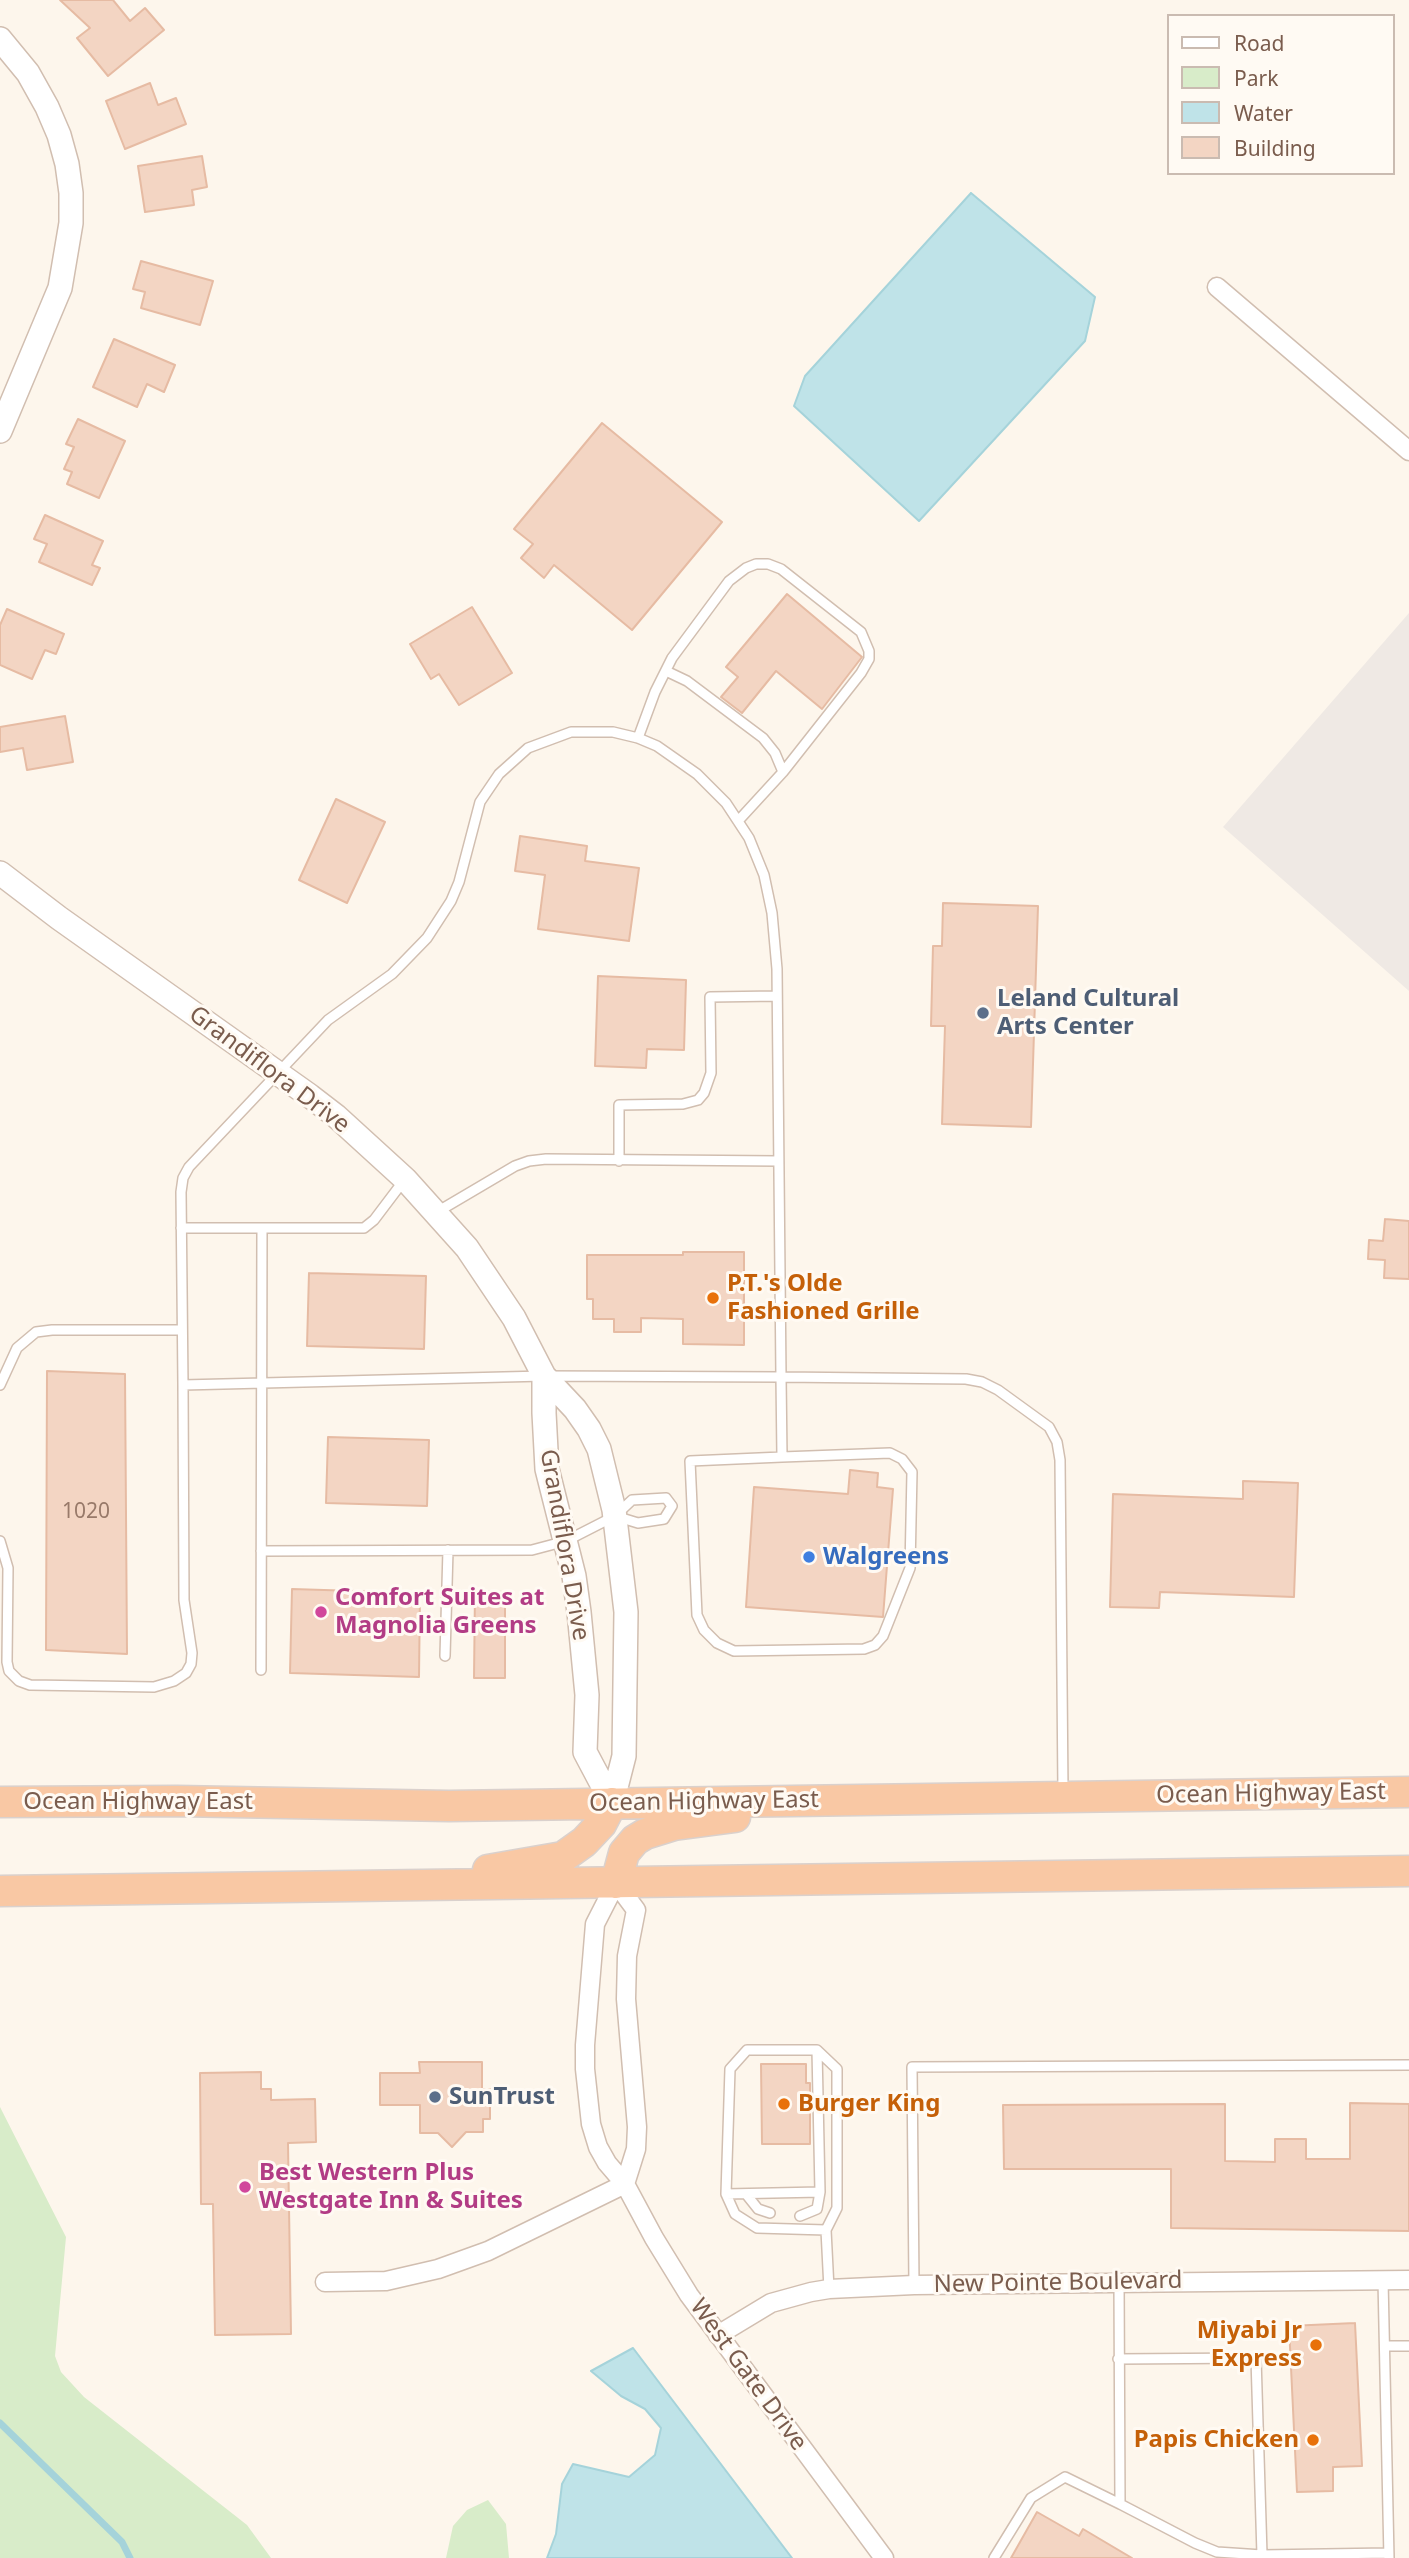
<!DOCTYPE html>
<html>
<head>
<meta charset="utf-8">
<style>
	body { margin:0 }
	#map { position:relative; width:1409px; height:2558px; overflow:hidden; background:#fdf6ec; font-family:"Noto Sans",sans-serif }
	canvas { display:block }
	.legend { position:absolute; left:1167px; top:14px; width:228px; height:161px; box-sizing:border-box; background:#fffaf3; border:2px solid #cabbb1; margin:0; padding:9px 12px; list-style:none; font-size:21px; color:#7a5c4d }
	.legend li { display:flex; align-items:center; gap:14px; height:35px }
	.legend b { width:35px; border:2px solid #cabbb1 }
</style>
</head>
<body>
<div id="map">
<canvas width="1409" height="2558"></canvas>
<ul class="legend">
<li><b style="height:9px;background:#fff"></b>Road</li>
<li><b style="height:19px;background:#d8ecc9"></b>Park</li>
<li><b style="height:19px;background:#bfe3e8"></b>Water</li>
<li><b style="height:19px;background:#f3d5c3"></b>Building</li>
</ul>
</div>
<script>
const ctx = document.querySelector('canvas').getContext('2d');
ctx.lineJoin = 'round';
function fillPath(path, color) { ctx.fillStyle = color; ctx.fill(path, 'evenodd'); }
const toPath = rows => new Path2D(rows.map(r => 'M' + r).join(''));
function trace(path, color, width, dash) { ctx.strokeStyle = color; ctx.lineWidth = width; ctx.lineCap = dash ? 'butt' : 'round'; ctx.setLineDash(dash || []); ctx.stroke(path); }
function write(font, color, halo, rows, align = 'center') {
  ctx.font = font + ' "Noto Sans",sans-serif'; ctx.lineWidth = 6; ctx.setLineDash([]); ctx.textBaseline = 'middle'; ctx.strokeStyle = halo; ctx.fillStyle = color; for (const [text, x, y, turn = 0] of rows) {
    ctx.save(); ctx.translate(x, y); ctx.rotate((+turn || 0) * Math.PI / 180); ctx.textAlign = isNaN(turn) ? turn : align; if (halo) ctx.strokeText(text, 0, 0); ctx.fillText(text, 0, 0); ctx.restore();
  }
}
fillPath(toPath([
	[1409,613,1409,991,1223,827]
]), '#efe9e4');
fillPath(toPath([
	[0,2107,66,2237,55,2356,61,2372,84,2397,247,2525,271,2558,0,2558],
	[488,2500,506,2524,509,2558,446,2558,453,2526,467,2510]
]), '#d8ecc9');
const water = toPath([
	[971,193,1095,297,1085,341,919,521,794,406,805,376,971,193],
	[633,2348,792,2558,547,2558,556,2534,562,2484,573,2464,629,2477,655,2455,661,2428,645,2409,621,2396,591,2371,633,2348]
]);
fillPath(water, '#bfe3e8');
trace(water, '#a5d3da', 2);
trace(toPath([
	[0,2423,122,2542,130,2558]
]), '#a5d3da', 7);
const building = toPath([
	[60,0,113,0,130,21,145,8,164,30,108,76,77,38,90,28,60,0],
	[150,83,158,105,176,98,186,124,125,149,106,101,150,83],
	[202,156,207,187,192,190,194,205,145,212,138,166,202,156],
	[141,261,213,281,200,325,141,308,145,292,133,289,141,261],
	[114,339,175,365,164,392,147,384,137,407,93,387,114,339],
	[78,419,125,441,99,498,67,484,72,472,64,469,74,447,66,444,78,419],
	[602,423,722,522,632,630,554,565,544,578,521,558,533,544,514,529,602,423],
	[45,515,103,541,92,565,100,568,92,585,39,562,47,544,34,539,45,515],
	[787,594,862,657,822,709,776,671,742,713,721,697,738,677,726,667,787,594],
	[472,607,512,673,459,705,439,674,431,679,410,644,472,607],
	[7,609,64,634,56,654,45,650,32,679,0,665,0,625,7,609],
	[65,716,73,762,27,770,23,748,0,752,0,727,65,716],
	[336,799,385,822,347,903,299,880,336,799],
	[520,836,587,846,585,861,639,868,629,941,538,929,545,875,515,871,520,836],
	[943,903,1038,906,1031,1127,942,1124,945,1026,931,1026,933,946,942,946,943,903],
	[598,976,686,980,684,1050,647,1049,646,1068,595,1066,598,976],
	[1385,1219,1409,1221,1409,1279,1384,1278,1385,1260,1368,1259,1369,1240,1383,1241,1385,1219],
	[683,1252,744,1252,744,1345,683,1344,683,1319,641,1318,641,1332,614,1332,614,1319,593,1319,593,1299,587,1299,587,1255,683,1255,683,1252],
	[309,1273,426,1276,424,1349,307,1346,309,1273],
	[47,1371,125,1374,127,1654,46,1650,47,1371],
	[328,1437,429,1440,427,1506,326,1503,328,1437],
	[850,1470,878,1473,877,1487,893,1489,883,1617,746,1607,754,1487,848,1494,850,1470],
	[1243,1481,1298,1483,1294,1597,1160,1592,1159,1608,1110,1607,1113,1494,1243,1499,1243,1481],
	[292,1589,420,1593,419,1677,290,1673,292,1589],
	[475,1591,505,1592,505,1678,474,1678,475,1591],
	[419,2062,482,2062,482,2089,490,2089,490,2119,483,2119,483,2132,466,2132,452,2147,438,2133,420,2133,420,2105,380,2105,380,2073,420,2073,419,2062],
	[761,2064,806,2064,806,2083,810,2083,810,2144,762,2144,761,2064],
	[261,2072,261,2089,271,2089,271,2100,315,2099,316,2142,288,2143,291,2334,215,2335,213,2204,201,2204,200,2073,261,2072],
	[1350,2103,1409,2104,1409,2231,1171,2228,1171,2169,1004,2169,1003,2105,1225,2104,1225,2161,1275,2162,1275,2139,1306,2139,1306,2159,1350,2159,1350,2103],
	[1355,2323,1362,2466,1333,2467,1333,2491,1297,2492,1289,2326,1355,2323],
	[1037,2512,1079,2536,1083,2529,1132,2558,1011,2558,1037,2512]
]);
fillPath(building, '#f3d5c3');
trace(building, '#e6bba3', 2);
const service = toPath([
	[666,671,687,681,763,738,775,753,783,772],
	[638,738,655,692,672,658,729,581,746,568,756,564,768,564,781,569,861,632,869,651,869,659,861,673,783,772,738,821],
	[619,1161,619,1105,683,1104,698,1100,704,1093,711,1073,710,997,777,996],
	[437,1212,515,1166,529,1161,546,1159,778,1161],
	[181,1228,364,1228,374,1220,405,1179],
	[0,1385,17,1348,36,1332,52,1330,182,1330],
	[782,1457,890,1453,902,1459,912,1472,910,1568,883,1636,875,1645,864,1649,734,1651,717,1643,704,1630,697,1615,690,1461,782,1457,781,1377,966,1379,982,1382,998,1390,1049,1427,1057,1442,1060,1460,1063,1792],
	[666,1498,672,1506,664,1519,638,1523,615,1516,632,1500,666,1498],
	[0,1541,8,1568,7,1662,9,1671,19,1681,30,1685,154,1687,174,1681,186,1673,191,1664,192,1653,184,1600,183,1385,181,1192,183,1178,189,1167,328,1020,392,974,427,938,451,901,459,882,480,802,499,774,528,748,571,732,613,732,638,738,657,746,697,774,726,803,749,838,764,875,772,913,777,969,781,1377,544,1376,183,1385],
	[261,1551,532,1550,566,1541,613,1517],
	[445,1656,448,1550],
	[261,1670,262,1228],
	[726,2194,820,2192,817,2050],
	[746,2194,758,2209,770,2213],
	[800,2216,817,2209,820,2192],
	[826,2230,757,2228,735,2214,726,2194,730,2069,747,2050,817,2050,837,2069,837,2208,826,2230,829,2289],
	[1383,2280,1389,2558],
	[914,2285,912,2067,1409,2065],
	[1386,2346,1409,2346],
	[1118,2359,1256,2358,1262,2555,1388,2553],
	[1120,2504,1195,2543,1217,2552,1262,2555,1262,2558],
	[994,2558,1031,2498,1065,2477,1120,2504,1119,2282]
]);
const minor = toPath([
	[1217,287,1409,451],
	[625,2184,636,2149,637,2127,626,1999,627,1956,636,1910,616,1883,595,1924,585,2045,585,2069,591,2124,598,2147,607,2163,625,2184,654,2238,689,2295,884,2558],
	[325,2282,386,2281,438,2269,488,2251,625,2184],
	[718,2335,771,2303,811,2292,829,2289,914,2285,1409,2280]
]);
const tertiary = toPath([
	[0,39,28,73,47,107,59,135,67,164,71,193,71,223,60,288,0,431],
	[0,873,59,918,310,1096,336,1116,405,1179,467,1248,514,1318,544,1376,575,1409,589,1429,599,1449,614,1510,626,1612,624,1756,612,1803],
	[544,1376,544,1413,547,1469,574,1576,579,1612,587,1695,585,1752,612,1803]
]);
const trunk = toPath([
	[0,1802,177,1801,449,1806,1409,1792],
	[488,1870,563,1857,584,1842,601,1824,612,1803],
	[616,1883,624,1853,635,1840,645,1834,674,1825,735,1817],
	[0,1891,1409,1871]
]);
trace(service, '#d1beb0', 12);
trace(minor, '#d1beb0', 21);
trace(tertiary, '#d1beb0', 26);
trace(trunk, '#dad1cd', 33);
trace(service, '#fff', 9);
trace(minor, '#fff', 18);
trace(tertiary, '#fff', 23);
trace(trunk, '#f9c8a4', 30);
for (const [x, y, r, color] of [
	[983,1013,7,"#5c6f8a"],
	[713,1298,7,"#e8710a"],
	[809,1557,7,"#3f7fe0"],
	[321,1612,7,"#d1479c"],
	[435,2097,7,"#5c6f8a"],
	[784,2104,7,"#e8710a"],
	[245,2187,7,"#d1479c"],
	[1316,2345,7,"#e8710a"],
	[1313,2440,7,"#e8710a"]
]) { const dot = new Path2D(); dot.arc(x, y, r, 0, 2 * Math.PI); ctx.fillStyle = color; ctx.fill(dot); trace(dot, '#fffaf3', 2.5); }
write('21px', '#987a6a', null, [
	["1020",86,1512]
]);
write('bold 24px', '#4e5e75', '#fffaf3', [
	["Leland Cultural",997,999],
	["Arts Center",997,1027],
	["SunTrust",449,2097]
], 'left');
write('24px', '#7a5c4d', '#fffaf3', [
	["Grandiflora Drive",269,1070,37],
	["Grandiflora Drive",564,1545,80],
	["Ocean Highway East",1271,1794,-1],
	["Ocean Highway East",138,1802],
	["Ocean Highway East",704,1802,-1],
	["New Pointe Boulevard",1058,2283,-1],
	["West Gate Drive",748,2375,54]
]);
write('bold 24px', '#c56008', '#fffaf3', [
	["P.T.'s Olde",727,1284],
	["Fashioned Grille",727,1312],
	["Burger King",798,2104],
	["Miyabi Jr",1302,2331,"right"],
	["Express",1302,2359,"right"],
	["Papis Chicken",1299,2440,"right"]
], 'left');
write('bold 24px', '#366cbe', '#fffaf3', [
	["Walgreens",823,1557]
], 'left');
write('bold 24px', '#b23c85', '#fffaf3', [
	["Comfort Suites at",335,1598],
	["Magnolia Greens",335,1626],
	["Best Western Plus",259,2173],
	["Westgate Inn & Suites",259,2201]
], 'left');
</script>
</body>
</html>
